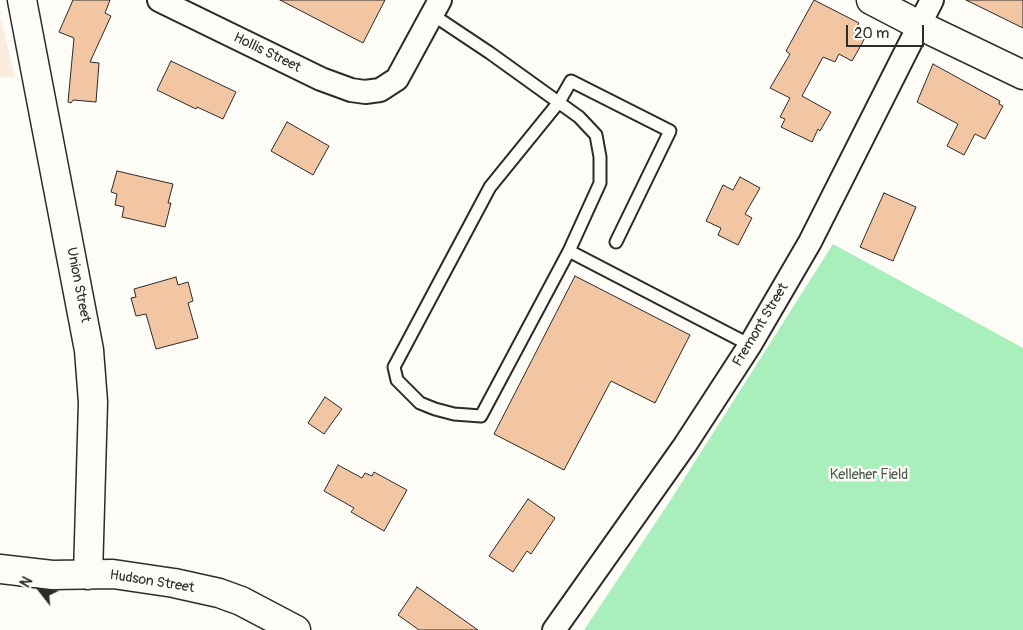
<!DOCTYPE html>
<html>
<head>
<meta charset="utf-8">
<style>
	body { margin:0 }
	#map { position:relative; width:1023px; height:630px; overflow:hidden; background:#fdfcf7; font-family:Pangolin,sans-serif }
	canvas { display:block }
	.north { position:absolute; left:15px; top:565px; width:50px; height:50px; -webkit-text-stroke:4px #fdfcf7; paint-order:stroke; rotate:300deg; font-size:14px; font-weight:700; line-height:20px; text-align:center; color:#2b2b2b }
	.north::after { content:''; display:block; margin:auto; width:18px; height:22px; background:#2b2b2b; clip-path:polygon(50% 0,100% 100%,50% 72%,0 100%) }
	.scale { position:absolute; left:846px; top:25px; width:78px; height:22px; box-sizing:border-box; border:2px solid #2b2b2b; border-top:0; padding-left:6px; font-size:15px; line-height:18px; white-space:nowrap; color:#2b2b2b; -webkit-text-stroke:4px #fdfcf7; paint-order:stroke }
</style>
</head>
<body>
<div id="map">
<canvas width="1023" height="630"></canvas>
<div class="north">N</div>
<div class="scale">20 m</div>
</div>
<script>
const ctx = document.querySelector('canvas').getContext('2d');
ctx.lineJoin = 'round';
function fillPath(path, color) { ctx.fillStyle = color; ctx.fill(path, 'evenodd'); }
const toPath = rows => new Path2D(rows.map(r => 'M' + r).join(''));
function trace(path, color, width, dash) { ctx.strokeStyle = color; ctx.lineWidth = width; ctx.lineCap = dash ? 'butt' : 'round'; ctx.setLineDash(dash || []); ctx.stroke(path); }
function write(font, color, halo, rows, align = 'center') {
  ctx.font = font + ' Pangolin,sans-serif'; ctx.lineWidth = 5; ctx.setLineDash([]); ctx.textBaseline = 'middle'; ctx.strokeStyle = halo; ctx.fillStyle = color; for (const [text, x, y, turn = 0] of rows) {
    ctx.save(); ctx.translate(x, y); ctx.rotate((+turn || 0) * Math.PI / 180); ctx.textAlign = isNaN(turn) ? turn : align; if (halo) ctx.strokeText(text, 0, 0); ctx.fillText(text, 0, 0); ctx.restore();
  }
}
fillPath(toPath([
	[0,17,15,77,0,77]
]), '#faecde');
fillPath(toPath([
	[833,244,1023,348,1023,630,584,630,670,501]
]), '#a8efbc');
const building = toPath([
	[73,0,110,0,105,13,111,16,90,62,99,63,96,102,73,100,71,103,68,102,74,38,59,32,73,0],
	[280,0,385,0,363,43,280,0],
	[814,0,859,23,854,32,865,38,852,61,839,54,835,62,823,57,802,96,831,112,820,131,818,129,812,142,781,127,785,119,780,117,790,98,770,88,790,54,786,51,814,0],
	[966,0,1023,0,1023,28,966,0],
	[171,61,236,92,223,119,197,107,196,109,157,90,171,61],
	[933,64,1000,101,999,104,1003,106,985,139,975,134,964,155,947,146,958,124,917,102,933,64],
	[287,122,329,146,313,175,271,151,287,122],
	[117,171,173,184,168,203,171,203,165,227,122,217,124,207,115,205,117,194,111,192,117,171],
	[740,177,760,188,745,214,752,218,738,245,718,235,721,228,706,221,723,185,733,190,740,177],
	[884,193,916,207,893,261,860,247,884,193],
	[575,276,690,335,655,403,611,381,564,470,494,434,575,276],
	[176,277,178,285,188,282,193,301,188,303,198,338,156,349,146,314,136,316,131,298,136,297,134,289,176,277],
	[325,397,342,409,324,434,308,423,325,397],
	[338,465,362,478,365,473,372,476,374,472,407,490,384,531,351,512,354,508,324,491,338,465],
	[528,499,555,518,531,554,527,551,513,572,489,556,528,499],
	[417,587,478,630,419,630,398,615,417,587]
]);
fillPath(building, '#f3c6a3');
trace(building, '#2b2b2b', 1);
const lane = toPath([
	[433,15,490,53,579,117,596,135,600,157,600,183,569,251,750,345],
	[569,251,481,416,454,414,435,409,420,403,397,380,394,367,490,187,559,102,571,81,670,131,616,242]
]);
const street = toPath([
	[159,0,321,79,351,90,365,92,380,90,397,79,440,0],
	[554,630,685,445,750,345,810,242,932,0]
]);
const secondary = toPath([
	[22,0,89,350,93,402,88,575],
	[871,0,919,25,1023,75],
	[0,569,52,575,113,574,174,583,219,593,241,601,296,630]
]);
trace(lane, '#2b2b2b', 15);
trace(street, '#2b2b2b', 26);
trace(secondary, '#2b2b2b', 31);
trace(lane, '#fdfcf7', 11);
trace(street, '#fdfcf7', 22);
trace(secondary, '#fdfcf7', 28);
write('14px', '#2b2b2b', '#fdfcf7', [
	["Hollis Street",267,53,26],
	["Union Street",78,285,79],
	["Fremont Street",761,325,-59],
	["Hudson Street",152,582,9]
]);
write('14px', '#4a5c4f', '#fdfcf7', [
	["Kelleher Field",869,475]
]);
</script>
</body>
</html>
